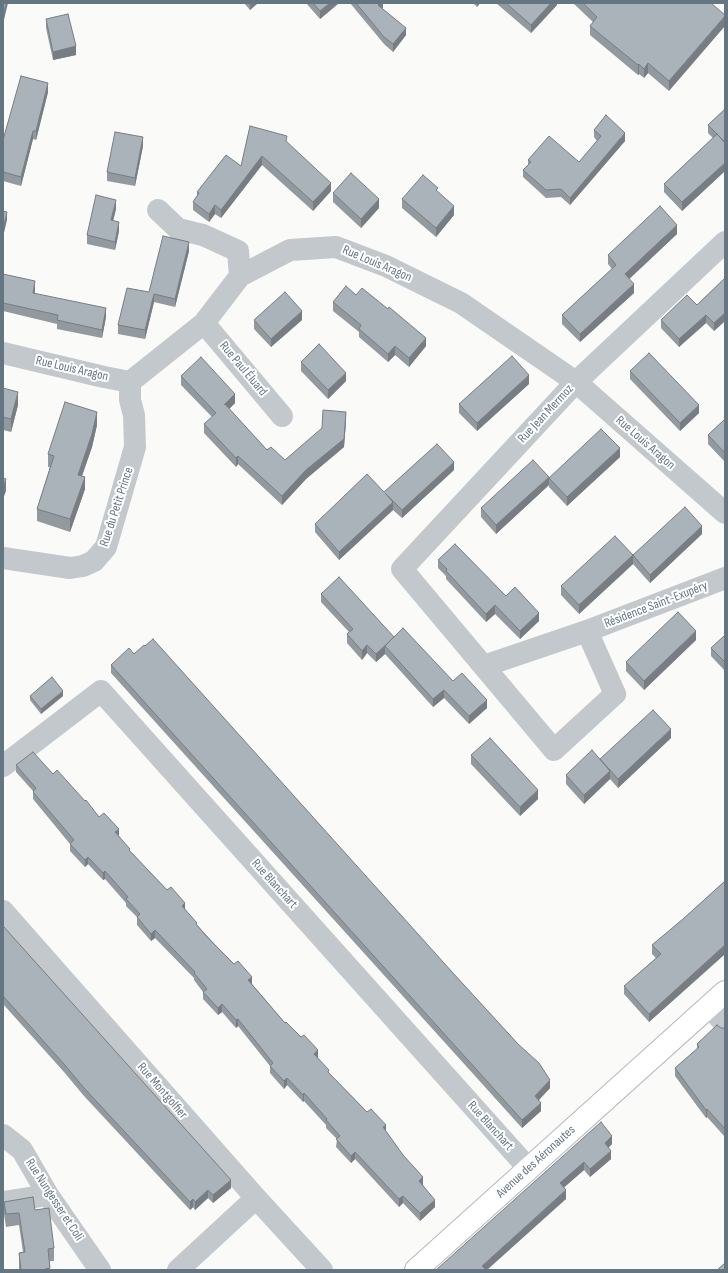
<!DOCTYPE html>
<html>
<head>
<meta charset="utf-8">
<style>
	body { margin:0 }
	#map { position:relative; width:728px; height:1273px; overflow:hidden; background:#fafaf8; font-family:"Sofia Sans Condensed",sans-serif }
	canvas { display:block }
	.frame { position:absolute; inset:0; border:4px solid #657683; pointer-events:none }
</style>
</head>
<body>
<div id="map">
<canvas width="728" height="1273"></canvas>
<div class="frame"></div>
</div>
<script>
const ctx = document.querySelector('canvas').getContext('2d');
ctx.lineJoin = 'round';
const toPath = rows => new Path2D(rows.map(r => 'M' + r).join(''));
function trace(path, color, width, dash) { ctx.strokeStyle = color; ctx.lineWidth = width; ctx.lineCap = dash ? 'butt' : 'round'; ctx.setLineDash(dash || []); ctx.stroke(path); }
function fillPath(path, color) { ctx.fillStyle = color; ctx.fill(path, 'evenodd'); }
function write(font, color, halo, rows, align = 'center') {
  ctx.font = font + ' "Sofia Sans Condensed",sans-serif'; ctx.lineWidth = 4; ctx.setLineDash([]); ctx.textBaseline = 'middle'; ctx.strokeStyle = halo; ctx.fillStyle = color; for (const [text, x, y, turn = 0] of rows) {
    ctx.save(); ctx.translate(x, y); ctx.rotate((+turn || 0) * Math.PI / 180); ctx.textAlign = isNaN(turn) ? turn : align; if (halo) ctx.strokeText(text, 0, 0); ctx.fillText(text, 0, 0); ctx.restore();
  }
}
const secondary = toPath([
	[416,1270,725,992]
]);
trace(secondary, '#b3babf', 24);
trace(toPath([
	[158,210,178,229,203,235,238,251,240,276],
	[204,323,282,416],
	[3,353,104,377,130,382,204,323,240,276,290,250,336,247,386,266,461,303,576,382,725,513],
	[3,558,70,568,83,566,94,561,106,547,135,447,134,415,130,400,130,382],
	[587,631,615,694,554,750,402,569,576,382,725,242],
	[484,666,587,631,725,578],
	[3,766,101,691,529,1169],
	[3,911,256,1198,322,1270],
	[709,1006,725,1024],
	[3,1135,22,1150,48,1195,100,1270],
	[3,1202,48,1195],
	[178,1270,256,1198]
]), '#c3c8cc', 22);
trace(secondary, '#fff', 22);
fillPath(toPath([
	[244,3,258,3,250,10],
	[306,3,339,3,320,19],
	[350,3,383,3,383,8,382,8,406,35,393,52,384,44],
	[473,3,480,3,477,7],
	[496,3,557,3,557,5,531,33],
	[573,3,711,3,669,91,648,73,644,78,639,74,638,75,590,35,590,26,593,22],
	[46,19,76,55,53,60,46,28],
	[48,92,36,140,33,139,21,186,3,181,3,140],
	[725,109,725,171,682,211,664,192,664,184,713,138,708,133,708,125],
	[594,130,625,141,570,205,561,197,546,198,523,177,523,170,528,165,528,160,579,162,597,141,594,137],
	[287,143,331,191,313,211,262,165,221,218,215,214,209,222,193,210,193,202,197,196,197,192,241,166],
	[143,146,135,186,107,181,107,172],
	[438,192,454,215,436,237,402,208,402,199],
	[333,193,379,208,361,228,333,202],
	[116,209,113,221,119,231,115,250,87,244,87,235],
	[677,234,629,279,634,293,580,342,562,324,562,315,612,269,608,264,608,255],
	[189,251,175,307,154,302,145,339,118,334,118,325],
	[3,274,35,290,35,294,106,317,102,338,57,329,57,324,3,311],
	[725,278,725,321,714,331,706,323,679,347,661,328,661,320,697,305],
	[356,295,426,346,409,367,395,355,388,362,359,337,359,332,333,311,333,302],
	[254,320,302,320,271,347,254,329],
	[301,362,346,381,328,399,301,371],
	[630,371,699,413,680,431,630,379],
	[181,376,235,403,229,409,267,450,285,460,346,421,344,447,306,479,282,505,238,464,236,467,204,433,204,424,212,417,181,385],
	[529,384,477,431,459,413,459,404],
	[3,388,18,405,11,432,3,430],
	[725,419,725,462,708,444,708,435],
	[97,425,92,447,82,476,85,489,70,532,37,521,37,509,50,467,48,467,48,454],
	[620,457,567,506,549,487,549,478],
	[454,470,402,518,393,510,339,560,315,532,315,524,384,492],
	[549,485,496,534,481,517,481,508],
	[702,534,650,583,633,564,579,614,561,595,561,586,633,555],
	[438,560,506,596,539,621,520,639,495,614,486,622,446,579,446,576,438,568],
	[321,594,394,638,453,681,487,708,469,724,444,698,433,707,385,654,376,662,367,653,362,660,347,643,347,634,349,632,321,602],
	[725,635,725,671,711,656,711,648],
	[696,640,644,690,626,671,626,662],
	[134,654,453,973,518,1044,550,1088,539,1100,541,1111,522,1128,111,673,111,665],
	[30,696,63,696,41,714,30,700],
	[671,738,618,788,610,779,584,804,566,784,566,775,600,759],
	[471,755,538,799,520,816,471,764],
	[16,765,53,774,119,836,130,851,185,909,197,925,252,984,285,1023,318,1058,329,1073,367,1112,386,1131,423,1184,423,1185,435,1207,420,1221,403,1203,399,1207,355,1159,351,1163,336,1147,337,1139,326,1128,326,1125,304,1101,303,1102,287,1085,284,1089,270,1073,270,1066,238,1026,236,1028,222,1012,218,1015,203,999,203,992,194,980,194,978,155,938,151,941,137,925,137,917,126,906,126,903,105,879,103,880,88,864,85,867,70,851,70,844,33,799,33,791,16,772],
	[725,881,725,954,649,1022,624,994,624,986,656,958,652,954,652,945,683,919],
	[3,926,231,1188,213,1203,208,1198,195,1210,193,1207,190,1210,84,1096,64,1072,3,1004],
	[721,1028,725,1028,725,1137,707,1117,706,1118,675,1076,675,1068,697,1049,697,1044],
	[612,1136,612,1144,608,1148,611,1159,590,1177,584,1170,564,1187,566,1199,436,1270],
	[4,1202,35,1210,54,1248,54,1261,50,1261,50,1270,19,1270,19,1253,23,1252,19,1225,6,1227,4,1214]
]), '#929a9f');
fillPath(toPath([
	[6,3,8,3,3,24,3,15],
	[250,3,258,3,250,10],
	[330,3,339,3,320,19,320,11],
	[380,3,383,3,383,8,378,12,378,5],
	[477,3,480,3,477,7],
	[551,3,557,3,557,5,531,33,531,25],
	[725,16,725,26,669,91,669,81],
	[406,28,406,35,393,52,393,44],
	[76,46,76,55,53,60,53,52],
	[648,63,648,73,644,78,644,69],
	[639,64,639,74,638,75,638,65],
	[48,83,48,92,36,140,36,131],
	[33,131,33,139,21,186,21,177],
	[625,133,625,141,570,205,570,198],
	[143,137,143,146,135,186,135,178],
	[262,156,262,165,221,218,221,210],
	[725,163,725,171,682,211,682,202],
	[331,183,331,191,313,211,313,202],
	[379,199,379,208,361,228,361,219],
	[116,200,116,209,111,229,111,220],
	[215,205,215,214,209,222,209,214],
	[454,206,454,215,436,237,436,228],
	[7,212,7,220,3,237,3,229],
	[119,222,119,231,115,250,115,242],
	[677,225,677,234,625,283,625,274],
	[189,242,189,251,175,307,175,299],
	[35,281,35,290,33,302,33,293],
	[634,284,634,293,580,342,580,334],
	[154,294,154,302,145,339,145,330],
	[106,308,106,317,102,338,102,330],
	[302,311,302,320,271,347,271,339],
	[725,313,725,321,714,331,714,323],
	[706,315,706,323,679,347,679,339],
	[426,338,426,346,409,367,409,358],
	[395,346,395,355,388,362,388,354],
	[346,373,346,381,328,399,328,390],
	[529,375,529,384,477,431,477,423],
	[18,392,18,405,11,432,11,419],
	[235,394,235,403,224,414,224,405],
	[699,405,699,413,680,431,680,423],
	[97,412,97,425,92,447,78,487,78,475],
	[346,412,346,421,344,447,306,479,282,505,282,496],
	[620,448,620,457,567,506,567,497],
	[238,456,238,464,236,467,236,458],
	[454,462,454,470,402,518,402,510],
	[85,477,85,489,70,532,70,519],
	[549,477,549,485,496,534,496,525],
	[6,479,6,491,3,499,3,487],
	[393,502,393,510,339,560,339,552],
	[702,526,702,534,650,583,650,575],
	[633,555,633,564,579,614,579,605],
	[495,605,495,614,486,622,486,614],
	[539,613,539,621,520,639,520,631],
	[696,631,696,640,644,690,644,681],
	[367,645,367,653,362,660,362,651],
	[385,646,385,654,376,662,376,654],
	[444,690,444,698,433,707,433,699],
	[63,691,63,696,41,714,41,709],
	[487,700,487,708,469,724,469,716],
	[671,729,671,738,618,788,618,779],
	[610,771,610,779,584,804,584,795],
	[538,790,538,799,520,816,520,807],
	[119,829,119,836,115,832],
	[88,857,88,864,85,867,85,860],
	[105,871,105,879,103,880,103,873],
	[185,903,185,910,182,906],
	[155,930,155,938,151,941,151,934],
	[725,945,725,954,649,1022,649,1014],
	[252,977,252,984,248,988,248,980],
	[222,1004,222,1012,218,1015,218,1008],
	[238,1019,238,1026,236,1028,236,1020],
	[318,1050,318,1058,314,1061,314,1054],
	[287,1078,287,1085,284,1089,284,1081],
	[550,1080,550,1088,535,1104,535,1096],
	[304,1093,304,1101,303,1102,303,1095],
	[541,1103,541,1111,522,1128,522,1120],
	[707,1109,707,1117,706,1118,706,1110],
	[386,1125,386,1132,383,1127],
	[612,1136,612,1144,605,1151,605,1143],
	[611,1151,611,1159,590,1177,590,1169],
	[355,1152,355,1159,351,1163,351,1156],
	[584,1162,584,1170,560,1191,560,1183],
	[423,1177,423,1184,419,1188,419,1181],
	[231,1180,231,1188,213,1203,213,1195],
	[208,1190,208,1198,195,1210,195,1202],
	[566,1190,566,1199,487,1270,482,1270,482,1266],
	[403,1196,403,1203,399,1207,399,1199],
	[193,1199,193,1207,190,1210,190,1202],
	[435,1200,435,1207,420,1221,420,1213]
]), '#777d82');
const building = toPath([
	[3,3,6,3,3,15,3,3],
	[313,3,330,3,320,11,313,3],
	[356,3,380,3,378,5,406,28,393,44,384,37,356,3],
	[506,3,551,3,531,25,506,3],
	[583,3,711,3,725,15,725,16,669,81,648,63,644,69,639,64,638,65,590,26,597,17,583,3],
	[68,14,76,46,53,52,46,19,68,14],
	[21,76,48,83,36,131,33,131,21,177,3,172,3,140,21,76],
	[725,109,725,142,708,125,725,109],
	[606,115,625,133,570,198,561,189,546,190,523,170,531,162,528,160,549,136,579,162,601,136,594,130,606,115],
	[250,126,287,136,286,141,331,183,313,202,262,156,221,210,215,205,209,214,193,202,199,193,197,192,226,155,241,166,250,126],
	[115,132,143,137,135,178,107,172,115,132],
	[717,134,725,143,725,163,682,202,664,184,717,134],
	[351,173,379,199,361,219,333,193,351,173],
	[423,175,438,188,436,190,454,206,436,228,402,199,423,175],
	[96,195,116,200,111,220,119,222,115,242,87,235,96,195],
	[660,206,677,225,625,274,634,284,580,334,562,315,616,265,608,255,660,206],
	[3,211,7,212,3,229,3,211],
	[163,236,189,242,175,299,154,294,145,330,118,325,127,288,149,292,163,236],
	[3,274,35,281,33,293,106,308,102,330,57,320,58,315,3,303,3,274],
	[725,278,725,313,714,323,706,315,679,339,661,320,687,295,697,305,725,278],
	[346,286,356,295,362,288,388,309,389,307,426,338,409,358,395,346,388,354,359,329,361,325,333,302,346,286],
	[285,292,302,311,271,339,254,320,285,292],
	[319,344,346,373,328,390,301,362,319,344],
	[649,353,699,405,680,423,630,371,649,353],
	[512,356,529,375,477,423,459,404,512,356],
	[201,357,235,394,224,405,225,404,267,450,271,447,285,460,322,428,323,410,346,412,344,439,306,470,282,496,238,456,236,458,204,424,216,413,181,376,201,357],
	[3,388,18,392,11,419,3,417,3,388],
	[65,402,97,412,92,434,78,475,85,477,70,519,37,509,54,456,48,454,65,402],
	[725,419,725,453,708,435,725,419],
	[601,429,620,448,567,497,549,478,601,429],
	[437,444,454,462,402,510,385,493,393,502,339,552,315,524,367,474,384,492,437,444],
	[533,460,549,477,496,525,481,508,533,460],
	[3,478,6,479,3,487,3,478],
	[685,507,702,526,650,575,633,555,685,507],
	[615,536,633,555,579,605,561,586,615,536],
	[455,544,506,596,515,587,539,613,520,631,495,605,486,614,446,571,447,569,438,560,455,544],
	[339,577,394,637,376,654,367,645,362,651,347,634,353,629,321,594,339,577],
	[678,612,696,631,644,681,626,662,678,612],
	[403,628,453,681,462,673,487,700,469,716,444,690,433,699,385,646,403,628],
	[725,635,725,662,711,648,725,635],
	[153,639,453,973,518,1044,539,1063,550,1080,535,1096,541,1103,522,1120,111,665,129,648,134,654,144,645,145,646,153,639],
	[52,677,63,691,41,709,30,696,52,677],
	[653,710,671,729,618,779,600,759,653,710],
	[490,738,538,790,520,807,471,755,490,738],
	[592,750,610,771,584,795,566,775,592,750],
	[33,752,53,774,57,770,85,801,86,800,99,817,104,813,119,829,115,832,130,849,129,850,167,890,171,887,185,903,182,906,197,923,196,924,207,937,234,964,238,961,252,977,248,980,285,1023,286,1022,301,1037,304,1035,318,1050,314,1054,329,1070,328,1072,367,1112,371,1109,386,1125,383,1127,403,1155,423,1177,419,1181,435,1200,420,1213,403,1196,399,1199,355,1152,351,1156,336,1139,340,1136,326,1120,327,1119,304,1093,303,1095,287,1078,284,1081,270,1066,273,1063,238,1019,236,1020,222,1004,218,1008,203,992,207,989,194,973,195,972,155,930,151,934,137,917,140,914,126,899,128,897,105,871,103,873,88,857,85,860,70,844,74,840,33,792,36,788,16,765,33,752],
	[725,881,725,945,649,1014,624,986,661,954,652,945,683,919,725,881],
	[3,926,231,1180,213,1195,208,1190,195,1202,193,1199,190,1202,84,1088,64,1064,3,996,3,926],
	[717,1025,721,1028,725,1028,725,1129,707,1109,706,1110,675,1068,699,1047,697,1044,717,1025],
	[601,1122,612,1136,605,1143,611,1151,590,1169,584,1162,560,1183,566,1190,482,1266,486,1270,436,1270,601,1122],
	[33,1197,35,1210,49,1208,54,1248,48,1249,50,1268,45,1269,45,1270,21,1270,19,1253,25,1252,19,1213,6,1214,4,1202,33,1197],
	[725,1263,725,1270,717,1270,725,1263]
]);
fillPath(building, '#aab3b9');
trace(building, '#777d82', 1);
write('13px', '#657683', '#fff', [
	["Rue Louis Aragon",377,264,23],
	["Rue Louis Aragon",72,369,13],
	["Rue Paul Éluard",243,369,50],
	["Rue Jean Mermoz",546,414,-47],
	["Rue Louis Aragon",645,443,41],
	["Rue du Petit Prince",117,507,-72],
	["Résidence Saint-Exupéry",656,605,-21],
	["Rue Blanchart",274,884,48],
	["Rue Montgolfier",162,1091,49],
	["Rue Blanchart",490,1126,48],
	["Avenue des Aéronautes",536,1162,-42],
	["Rue Nungesser et Coli",54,1200,57]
]);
</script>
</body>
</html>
